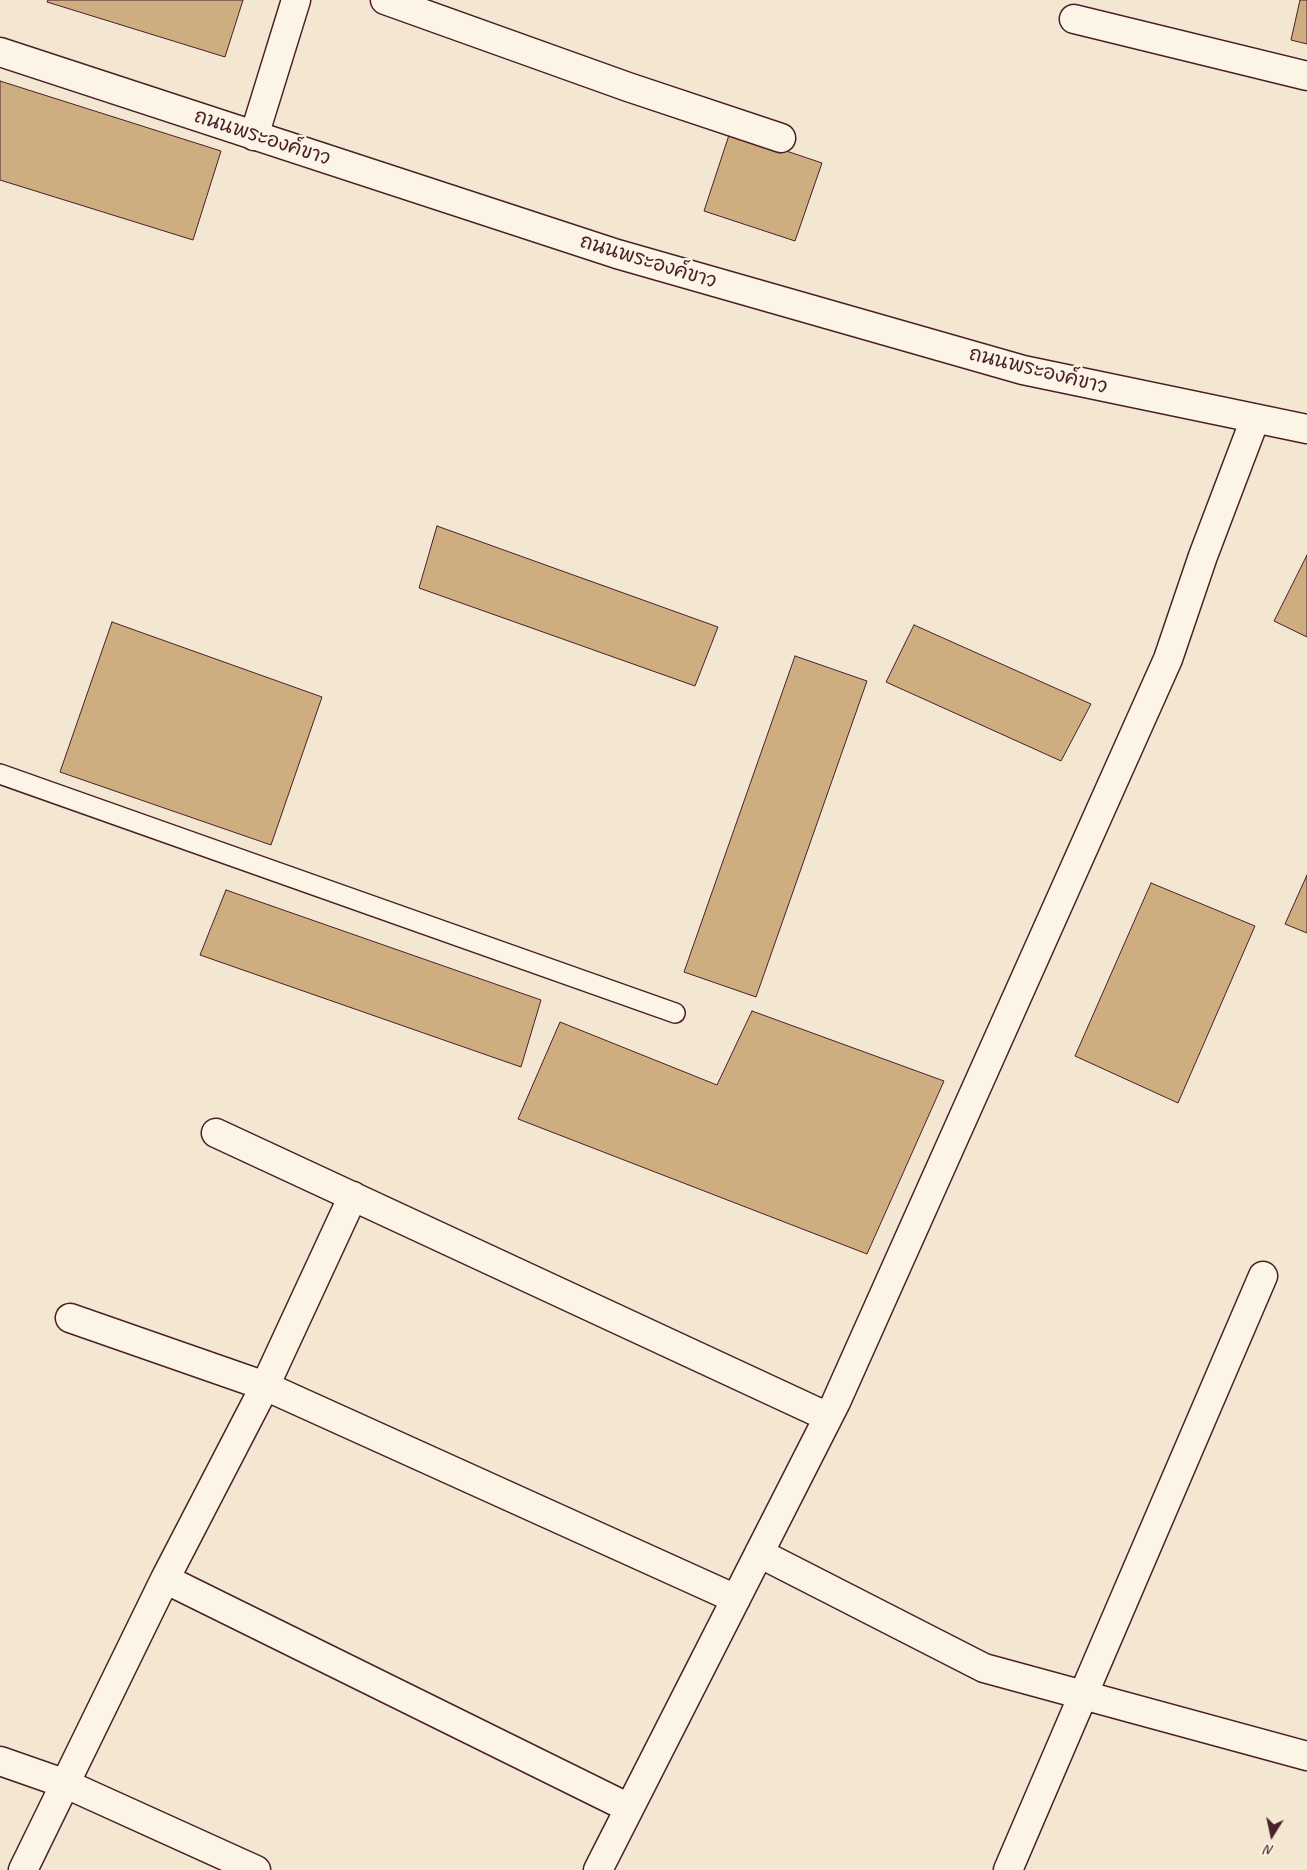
<!DOCTYPE html>
<html>
<head>
<meta charset="utf-8">
<style>
	body { margin:0 }
	#map { position:relative; width:1307px; height:1870px; overflow:hidden; background:#f3e7d1; font-family:Caveat,sans-serif }
	canvas { display:block }
	.north { position:absolute; left:1247px; top:1810px; width:50px; height:50px; -webkit-text-stroke:4px #fcf5e5; paint-order:stroke; rotate:190deg; font-size:14px; font-weight:700; line-height:20px; text-align:center; color:#4a1f2b }
	.north::after { content:''; display:block; margin:auto; width:18px; height:22px; background:#4a1f2b; clip-path:polygon(50% 0,100% 100%,50% 72%,0 100%) }
</style>
</head>
<body>
<div id="map">
<canvas width="1307" height="1870"></canvas>
<div class="north">N</div>
</div>
<script>
const ctx = document.querySelector('canvas').getContext('2d');
ctx.lineJoin = 'round';
function fillPath(path, color) { ctx.fillStyle = color; ctx.fill(path, 'evenodd'); }
const toPath = rows => new Path2D(rows.map(r => 'M' + r).join(''));
function trace(path, color, width, dash) { ctx.strokeStyle = color; ctx.lineWidth = width; ctx.lineCap = dash ? 'butt' : 'round'; ctx.setLineDash(dash || []); ctx.stroke(path); }
function write(font, color, halo, rows, align = 'center') {
  ctx.font = font + ' Caveat,"Playpen Sans Thai",sans-serif'; ctx.lineWidth = 4.5; ctx.setLineDash([]); ctx.textBaseline = 'middle'; ctx.strokeStyle = halo; ctx.fillStyle = color; for (const [text, x, y, turn = 0] of rows) {
    ctx.save(); ctx.translate(x, y); ctx.rotate((+turn || 0) * Math.PI / 180); ctx.textAlign = isNaN(turn) ? turn : align; if (halo) ctx.strokeText(text, 0, 0); ctx.fillText(text, 0, 0); ctx.restore();
  }
}
const building = toPath([
	[48,0,243,0,225,57,47,2,48,0],
	[1300,0,1307,0,1307,44,1291,40,1300,0],
	[0,81,221,151,193,240,0,180,0,81],
	[730,132,822,163,795,241,704,211,730,132],
	[437,526,718,627,695,686,419,588,437,526],
	[1307,555,1307,637,1274,621,1307,555],
	[112,622,322,697,271,845,60,772,112,622],
	[914,625,1091,704,1061,761,886,682,914,625],
	[795,656,867,681,756,997,684,972,795,656],
	[1307,875,1307,933,1285,924,1307,875],
	[1151,883,1255,926,1178,1103,1075,1056,1151,883],
	[226,890,541,1000,521,1067,200,955,226,890],
	[752,1011,944,1081,867,1254,518,1119,560,1022,717,1085,752,1011]
]);
fillPath(building, '#cead81');
trace(building, '#4a1f2b', 1);
const lane = toPath([
	[0,774,675,1013]
]);
const street = toPath([
	[385,0,628,87,781,138],
	[1074,19,1307,76],
	[254,136,296,0],
	[216,1133,828,1417],
	[70,1318,265,1386,736,1599],
	[759,1553,984,1668,1307,1756],
	[165,1579,629,1808],
	[0,1761,66,1784,256,1870],
	[23,1870,165,1579,265,1386,353,1196],
	[598,1870,836,1402,1168,659,1203,556,1255,419],
	[1008,1870,1263,1276]
]);
const secondary = toPath([
	[0,52,617,254,1023,370,1307,429]
]);
trace(lane, '#4a1f2b', 22);
trace(street, '#4a1f2b', 31);
trace(secondary, '#4a1f2b', 31);
trace(lane, '#fcf5e5', 19);
trace(street, '#fcf5e5', 28);
trace(secondary, '#fcf5e5', 28);
write('20px', '#4a1f2b', '#fcf5e5', [
	["ถนนพระองค์ขาว",262,138,18],
	["ถนนพระองค์ขาว",648,262,17],
	["ถนนพระองค์ขาว",1038,371,14]
]);
</script>
</body>
</html>
